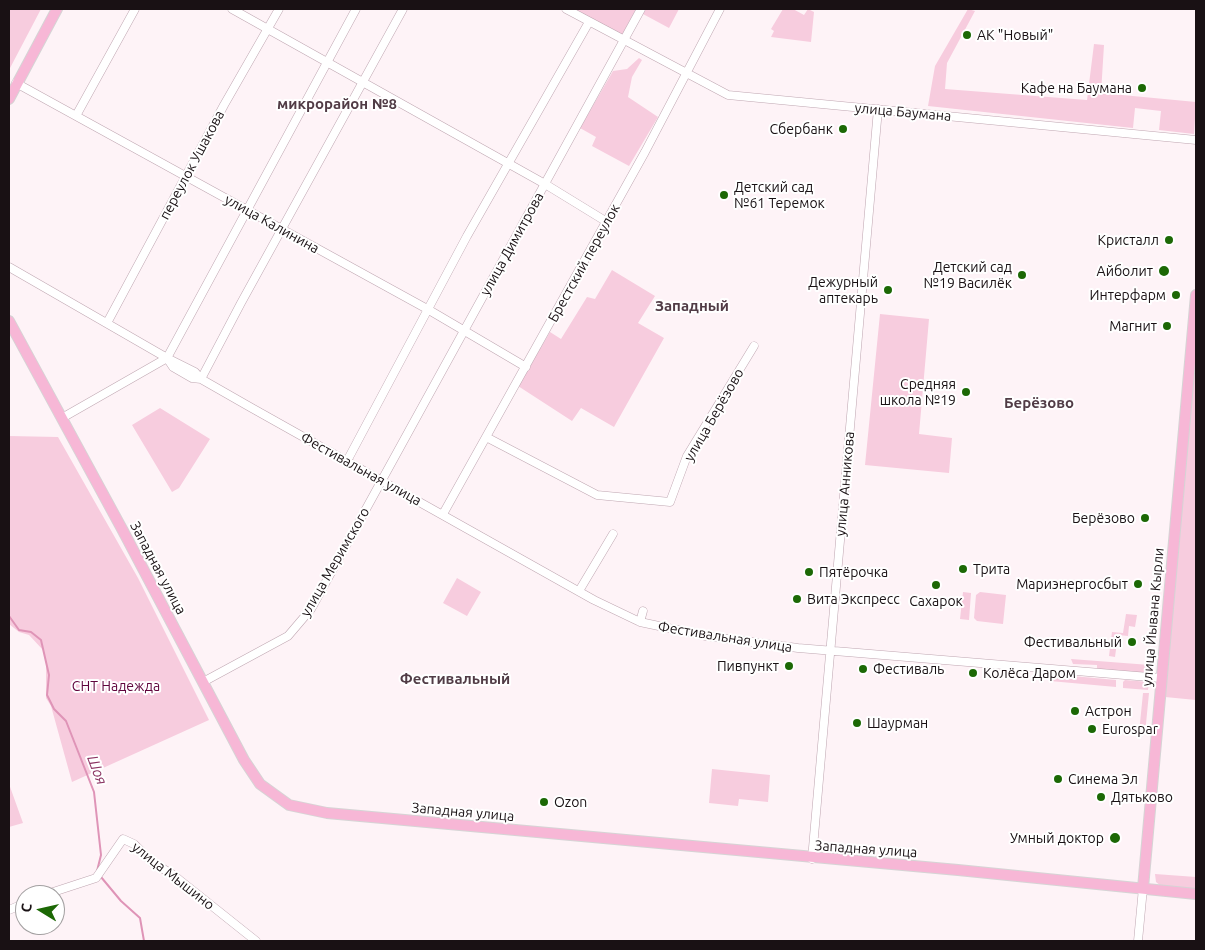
<!DOCTYPE html>
<html>
<head>
<meta charset="utf-8">
<style>
	body { margin:0 }
	#map { position:relative; width:1205px; height:950px; overflow:hidden; background:#fef3f7; font-family:Ubuntu,sans-serif }
	canvas { display:block }
	.frame { position:absolute; inset:0; border:10px solid #191114; pointer-events:none }
	.north { position:absolute; left:15px; top:885px; width:50px; height:50px; box-sizing:border-box; background:#fff; border:1px solid #a3a0a1; border-radius:50%; rotate:279deg; font-size:14px; font-weight:700; line-height:20px; text-align:center; color:#191114 }
	.north::after { content:''; display:block; margin:auto; width:18px; height:22px; background:#1c6805; clip-path:polygon(50% 0,100% 100%,50% 72%,0 100%) }
</style>
</head>
<body>
<div id="map">
<canvas width="1205" height="950"></canvas>
<div class="frame"></div>
<div class="north">С</div>
</div>
<script>
const ctx = document.querySelector('canvas').getContext('2d');
ctx.lineJoin = 'round';
function fillPath(path, color) { ctx.fillStyle = color; ctx.fill(path, 'evenodd'); }
const toPath = rows => new Path2D(rows.map(r => 'M' + r).join(''));
function trace(path, color, width, dash) { ctx.strokeStyle = color; ctx.lineWidth = width; ctx.lineCap = dash ? 'butt' : 'round'; ctx.setLineDash(dash || []); ctx.stroke(path); }
function write(font, color, halo, rows, align = 'center') {
  ctx.font = font + ' Ubuntu,sans-serif'; ctx.lineWidth = 4; ctx.setLineDash([]); ctx.textBaseline = 'middle'; ctx.strokeStyle = halo; ctx.fillStyle = color; for (const [text, x, y, turn = 0] of rows) {
    ctx.save(); ctx.translate(x, y); ctx.rotate((+turn || 0) * Math.PI / 180); ctx.textAlign = isNaN(turn) ? turn : align; if (halo) ctx.strokeText(text, 0, 0); ctx.fillText(text, 0, 0); ctx.restore();
  }
}
fillPath(toPath([
	[9,9,41,9,9,70],
	[573,9,636,9,621,37],
	[646,9,679,9,669,28,643,14],
	[783,9,793,9,804,15,808,9,814,12,811,42,771,37,774,31,771,29],
	[968,9,975,11,947,63,945,89,1087,100,1094,44,1104,45,1101,93,1196,102,1194,134,1159,130,1161,111,1135,108,1133,128,928,106,935,66],
	[639,58,642,60,632,77,628,97,658,117,629,166,592,146,596,137,580,128,613,71,627,69],
	[612,270,655,296,638,323,664,338,614,427,581,408,572,421,518,386,550,332,561,339,587,297,595,299],
	[880,314,929,319,919,434,952,438,949,473,865,465],
	[1196,341,1196,700,1165,697],
	[160,408,210,439,179,488,172,492,132,425],
	[9,436,58,437,138,578,209,720,72,782,51,706,46,698,46,664,43,650,29,635,19,632,9,624],
	[457,578,481,592,467,616,443,603],
	[963,592,971,593,969,620,960,619],
	[980,592,1006,595,1003,624,977,621,974,618,976,595],
	[1126,614,1137,615,1135,627,1129,626,1128,636,1118,635,1115,657,1109,656,1112,632,1123,633],
	[1071,659,1150,665,1149,674,1097,670,1097,665,1073,664],
	[1051,674,1116,680,1116,687,1050,681],
	[1125,680,1149,682,1148,690,1123,688,1123,682],
	[1143,693,1149,693,1145,734,1139,733],
	[712,769,770,775,768,802,739,799,738,806,709,803],
	[9,784,23,823,9,827],
	[1155,874,1196,877,1196,889,1161,886,1156,882]
]), '#f7ccde');
trace(toPath([
	[9,616,19,630,31,632,41,640,49,675,47,695,54,709,66,721,94,792,101,855,97,871],
	[101,877,121,901,140,918,144,941]
]), '#df94b7', 2);
const minor = toPath([
	[232,9,545,184,607,222],
	[566,9,728,95,1196,140],
	[16,83,429,310,526,367],
	[77,114,135,9],
	[9,267,167,358,195,372,201,379,250,407,594,600,640,622,706,636,798,648,1161,678],
	[107,323,224,105,279,9],
	[167,358,356,9],
	[167,358,173,367,192,378,201,379],
	[201,379,241,303,403,9],
	[62,418,167,358],
	[488,438,597,495,670,502,687,456,754,346],
	[347,461,467,236,589,22],
	[443,514,645,152,720,9],
	[579,591,613,534],
	[640,622,643,611],
	[203,682,288,636,311,609,641,9],
	[812,859,878,109],
	[44,895,96,878,123,839,134,844,153,863,172,874,256,941],
	[9,910,25,903],
	[1138,941,1143,888]
]);
const major = toPath([
	[9,99,57,9],
	[9,321,122,529,244,760,260,784,289,805,327,813,958,870,1196,894],
	[1143,888,1196,295]
]);
trace(minor, '#bfa6b1', 9);
trace(major, '#d6d4d5', 12);
trace(minor, '#fff', 8);
trace(major, '#f7b7d6', 10);
for (const [x, y, r, color] of [
	[967,35,5,"#1c6805"],
	[1142,88,5,"#1c6805"],
	[843,129,5,"#1c6805"],
	[724,195,5,"#1c6805"],
	[1169,240,5,"#1c6805"],
	[1164,271,6,"#1c6805"],
	[1022,275,5,"#1c6805"],
	[888,290,5,"#1c6805"],
	[1176,295,5,"#1c6805"],
	[1167,326,5,"#1c6805"],
	[966,392,5,"#1c6805"],
	[1145,518,5,"#1c6805"],
	[963,569,5,"#1c6805"],
	[809,572,5,"#1c6805"],
	[1138,584,5,"#1c6805"],
	[936,585,5,"#1c6805"],
	[797,599,5,"#1c6805"],
	[1132,642,5,"#1c6805"],
	[789,666,5,"#1c6805"],
	[863,669,5,"#1c6805"],
	[973,673,5,"#1c6805"],
	[1075,711,5,"#1c6805"],
	[857,723,5,"#1c6805"],
	[1092,729,5,"#1c6805"],
	[1058,779,5,"#1c6805"],
	[1101,797,5,"#1c6805"],
	[544,802,5,"#1c6805"],
	[1115,838,6,"#1c6805"]
]) { const dot = new Path2D(); dot.arc(x, y, r, 0, 2 * Math.PI); ctx.fillStyle = color; ctx.fill(dot); trace(dot, '#fff', 2); }
write('14px', '#191114', '#fff', [
	["АК \"Новый\"",977,35,"left"],
	["Кафе на Баумана",1132,88],
	["Сбербанк",833,129],
	["Детский сад",734,187,"left"],
	["№61 Теремок",734,203,"left"],
	["Кристалл",1159,240],
	["Детский сад",1012,267],
	["№19 Василёк",1012,283],
	["Айболит",1153,271],
	["Дежурный",878,282],
	["аптекарь",878,298],
	["Интерфарм",1166,295],
	["Магнит",1157,326],
	["Средняя",956,384],
	["школа №19",956,400],
	["Берёзово",1135,518],
	["Трита",973,569,"left"],
	["Пятёрочка",819,572,"left"],
	["Мариэнергосбыт",1128,584],
	["Вита Экспресс",807,599,"left"],
	["Сахарок",936,601,"center"],
	["Фестивальный",1122,642],
	["Пивпункт",779,666],
	["Фестиваль",873,669,"left"],
	["Колёса Даром",983,673,"left"],
	["Астрон",1085,711,"left"],
	["Шаурман",867,723,"left"],
	["Eurospar",1102,729,"left"],
	["Синема Эл",1068,779,"left"],
	["Дятьково",1111,797,"left"],
	["Ozon",554,802,"left"],
	["Умный доктор",1104,838]
], 'right');
write('14px', '#191114', '#fff', [
	["улица Баумана",903,112,5],
	["переулок Ушакова",192,165,-62],
	["улица Калинина",272,224,29],
	["улица Димитрова",512,244,-61],
	["Брестский переулок",584,263,-61],
	["улица Берёзово",714,415,-60],
	["Фестивальная улица",361,469,29],
	["улица Анникова",845,484,-85],
	["улица Меримского",335,562,-60],
	["Западная улица",158,568,62],
	["улица Йывана Кырли",1153,617,-85],
	["Фестивальная улица",725,637,9],
	["Западная улица",463,812,5],
	["Западная улица",866,849,4],
	["улица Мышино",173,876,38]
]);
write('14px', '#60053d', '#fff', [
	["СНТ Надежда",116,686]
]);
write('bold 15px', '#513c46', '#fff', [
	["микрорайон №8",337,104],
	["Западный",692,306],
	["Берёзово",1039,403],
	["Фестивальный",455,679]
]);
write('italic 15px', '#8a3261', '#fff', [
	["Шоя",97,770,69]
]);
</script>
</body>
</html>
